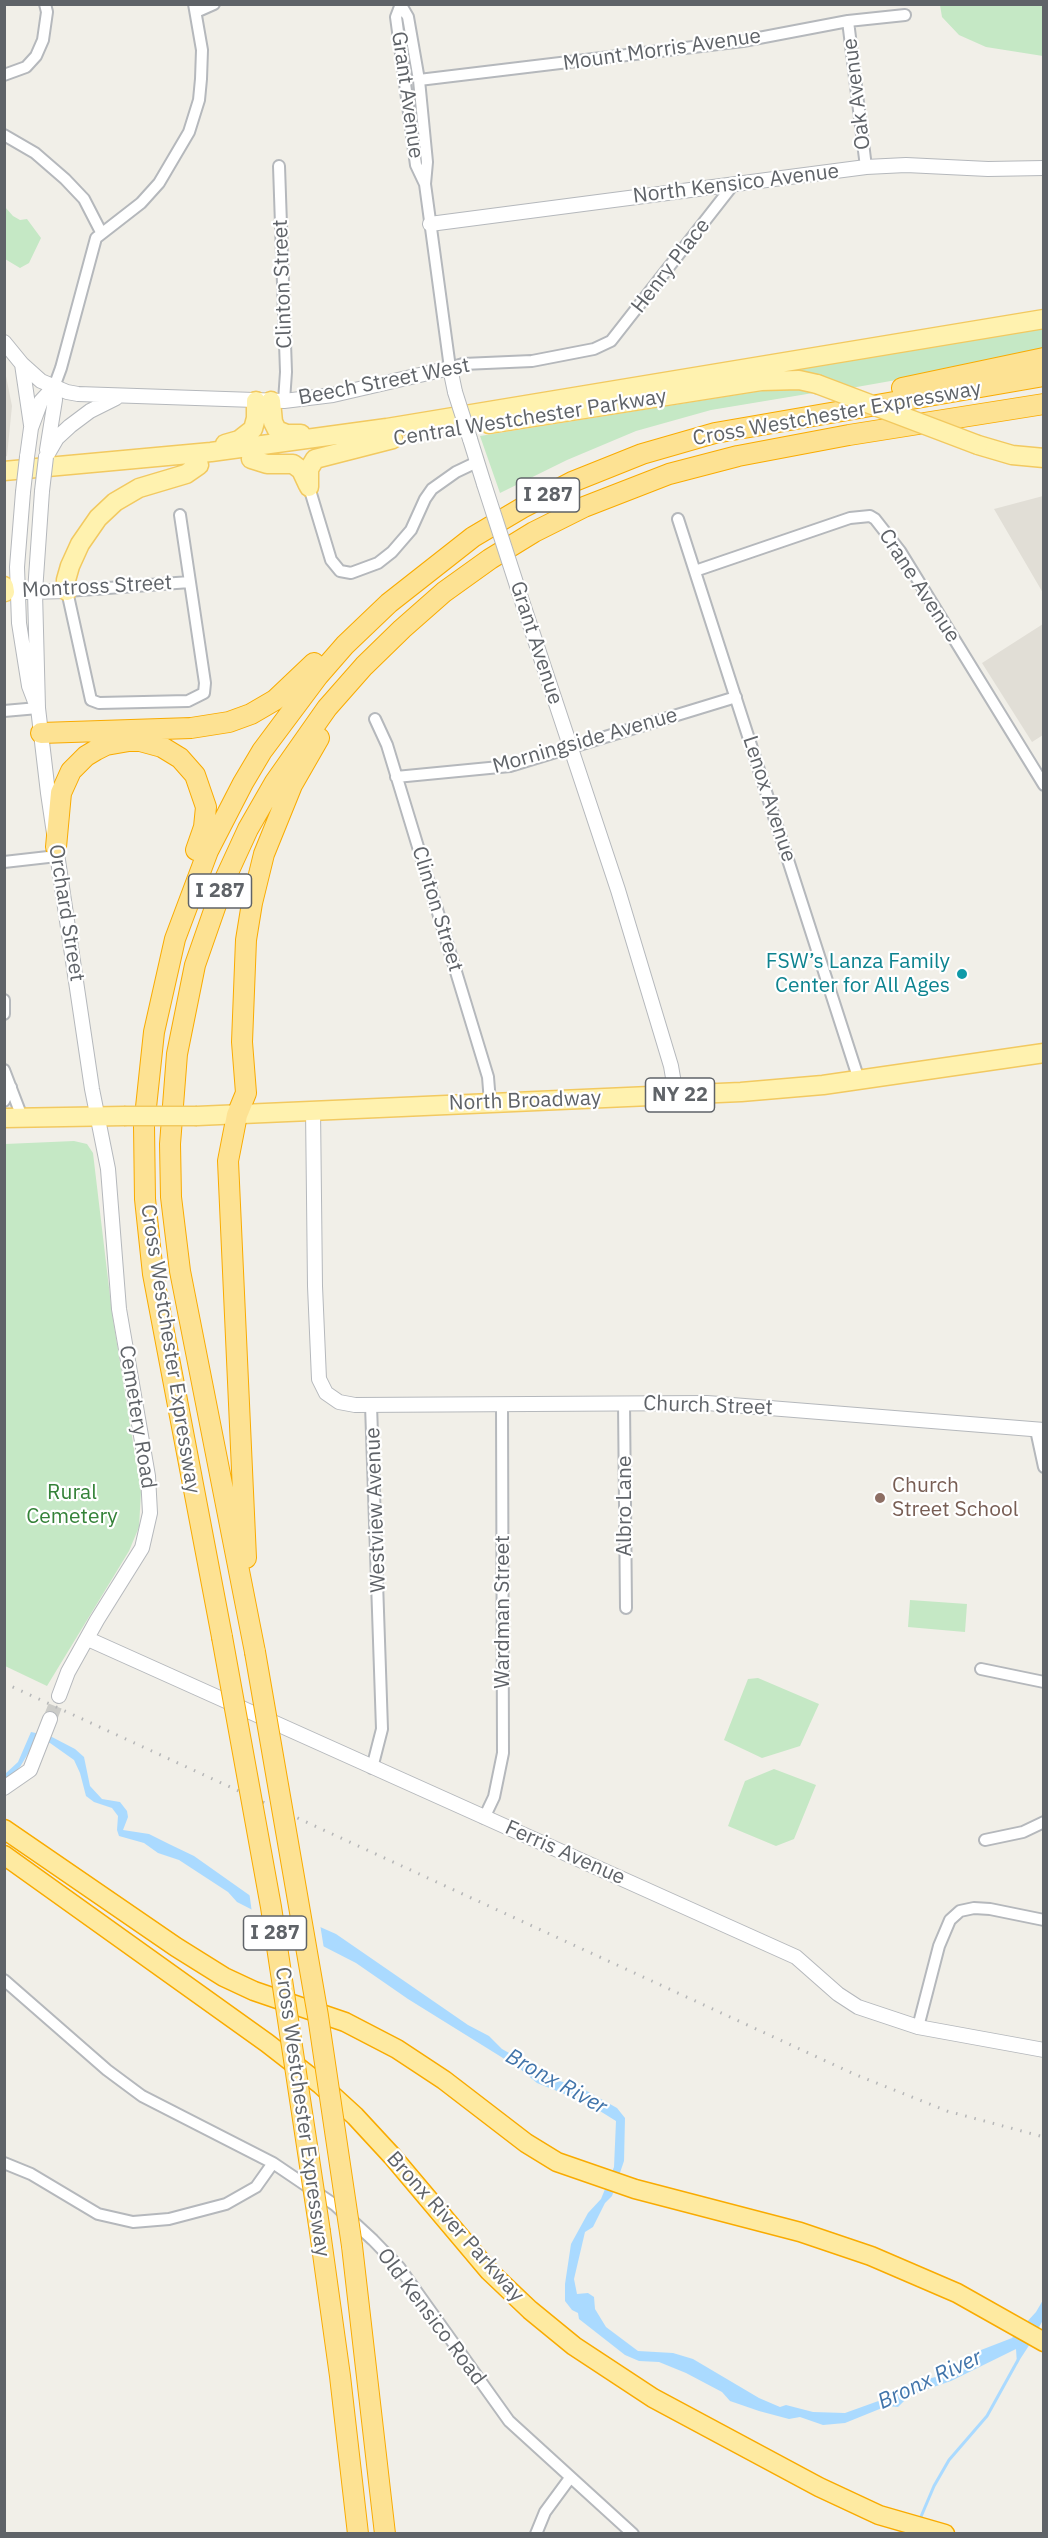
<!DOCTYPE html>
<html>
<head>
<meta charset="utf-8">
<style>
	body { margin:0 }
	#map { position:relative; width:1048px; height:2538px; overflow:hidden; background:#f1efe8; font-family:"IBM Plex Sans",sans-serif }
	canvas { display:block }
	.frame { position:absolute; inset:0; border:6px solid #5f6368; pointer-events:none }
</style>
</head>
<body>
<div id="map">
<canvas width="1048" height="2538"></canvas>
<div class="frame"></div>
</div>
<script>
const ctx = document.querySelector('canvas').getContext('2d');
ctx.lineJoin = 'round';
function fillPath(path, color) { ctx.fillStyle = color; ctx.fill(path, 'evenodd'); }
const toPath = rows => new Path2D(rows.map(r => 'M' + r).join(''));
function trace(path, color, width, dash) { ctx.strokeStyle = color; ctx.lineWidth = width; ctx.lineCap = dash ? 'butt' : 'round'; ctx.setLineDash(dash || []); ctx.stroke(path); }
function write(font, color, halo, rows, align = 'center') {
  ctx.font = font + ' "IBM Plex Sans",sans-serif'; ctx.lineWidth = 4.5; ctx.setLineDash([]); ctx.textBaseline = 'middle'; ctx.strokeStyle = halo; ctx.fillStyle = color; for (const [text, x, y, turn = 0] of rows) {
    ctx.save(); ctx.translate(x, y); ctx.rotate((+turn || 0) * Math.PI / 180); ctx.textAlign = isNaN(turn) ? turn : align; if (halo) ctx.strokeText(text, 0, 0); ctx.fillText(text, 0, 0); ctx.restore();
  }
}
fillPath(toPath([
	[4,366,12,406,7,456,5,457],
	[1043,496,1044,496,1043,593,994,509],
	[1043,624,1043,735,1032,742,982,663]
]), '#e1ded6');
fillPath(toPath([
	[940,5,1043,5,1043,56,986,47,959,35,942,17],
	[5,207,13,216,20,220,27,219,41,238,29,263,20,268,5,259],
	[1043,327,1043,351,953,370,851,388,801,372,777,371],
	[773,389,800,389,813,393,711,410,636,431,567,460,500,493,480,436],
	[74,1141,87,1144,93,1153,112,1313,141,1492,139,1527,129,1551,47,1686,5,1666,5,1144],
	[910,1600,967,1604,965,1632,908,1627],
	[758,1678,819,1704,800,1746,762,1758,724,1740,748,1679],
	[774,1769,816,1785,794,1839,776,1846,728,1826,745,1781]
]), '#c5e8c5');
fillPath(toPath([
	[31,1732,50,1736,75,1749,84,1757,90,1786,102,1799,120,1802,127,1811,128,1817,123,1830,149,1834,169,1844,194,1856,252,1897,336,1934,468,2025,489,2036,502,2049,559,2081,576,2085,617,2108,625,2118,624,2161,612,2196,605,2203,593,2227,585,2232,574,2279,577,2294,588,2293,594,2297,595,2309,606,2327,638,2351,673,2353,693,2359,759,2398,780,2407,786,2405,813,2412,845,2413,884,2399,887,2394,906,2388,909,2384,943,2375,947,2370,978,2355,981,2350,1012,2338,1036,2312,1043,2300,1043,2320,1028,2347,1017,2364,1016,2349,951,2381,910,2395,898,2407,887,2406,845,2423,823,2425,800,2417,789,2419,759,2411,730,2401,722,2392,686,2373,659,2362,639,2361,625,2355,579,2319,578,2313,572,2310,565,2301,565,2284,571,2244,588,2213,601,2199,614,2167,616,2121,587,2103,537,2083,519,2068,408,1999,356,1963,237,1902,228,1892,179,1860,158,1853,144,1843,119,1836,117,1830,118,1816,112,1808,94,1802,86,1796,80,1773,74,1760,50,1743,35,1742,20,1767,5,1781,5,1774,18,1762]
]), '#aadaff');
fillPath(toPath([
	[249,1891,320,1924,324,1949,252,1913]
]), '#f1efe8');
trace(toPath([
	[920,2519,934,2486,949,2460,987,2416,1018,2360]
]), '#aadaff', 3);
trace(toPath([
	[50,1719,59,1696]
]), '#ccccc8', 14, [14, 7]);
const minor = toPath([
	[401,4,396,17,416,165,425,184],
	[401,5,408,17,419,80,427,162,425,184,450,368,463,364,532,361,594,349,611,341,733,185],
	[196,12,214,4],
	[848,21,866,167],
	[4,75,26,67,36,56,43,40,47,12,45,4],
	[419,80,743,41,848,21,905,15],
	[4,135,35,153,65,179,84,199,101,232],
	[279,166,286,372,284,401],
	[54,387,61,368,96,238,141,203,159,183,189,132,199,100,201,79,202,50,194,4],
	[309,487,331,560,340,571,351,573,378,563,392,552,411,530,425,499,432,489,456,472,477,462],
	[180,515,205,683,204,693,188,701,99,703,91,700,67,591,190,582],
	[678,519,859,1080],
	[695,571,850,518,870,516,875,519,900,551,1044,785],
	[4,711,38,708],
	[375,719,387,745,488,1077,490,1102],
	[396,777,510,766,736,697],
	[4,862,57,856],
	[4,1000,4,1014],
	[4,1070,22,1117],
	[4,1101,11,1087],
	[624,1403,626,1608],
	[371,1405,382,1729,372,1768],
	[1036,1430,1044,1467],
	[981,1669,1044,1682],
	[484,1818,494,1797,503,1753,502,1404],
	[985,1840,1023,1832,1044,1822],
	[4,1980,107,2070,142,2096,273,2163,335,2205,373,2240,399,2267,509,2421,633,2534],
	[918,2027,939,1946,950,1920,960,1911,974,1908,990,1909,1044,1920],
	[4,2163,31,2174,98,2214,133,2222,169,2219,226,2204,256,2187,273,2163],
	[536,2534,545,2512,570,2478]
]);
const tertiary = toPath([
	[430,224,866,167,906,165,988,169,1044,168],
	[4,342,22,364,41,381,67,392,78,394,284,401,333,395,450,368,455,392],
	[22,364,31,425],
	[470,439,484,484],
	[47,450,55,400,54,387],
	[27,457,31,428,41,401,54,387],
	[46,457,57,438,70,426,90,411,116,398],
	[42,491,35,592,38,708,48,793,92,1089,108,1169,119,1309,148,1476,150,1513,142,1548,97,1620,68,1672,59,1696],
	[23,492,17,567,19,623,29,686,37,707],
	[27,592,67,591],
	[519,592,618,890,671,1066,676,1095],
	[313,1109,315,1286,319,1379,326,1393,339,1402,355,1405,707,1403,1044,1430],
	[88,1639,796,1957,838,1994,858,2007,918,2027,1044,2050],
	[4,1788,30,1770,50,1719]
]);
const primary = toPath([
	[271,401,273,422,277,430,287,434,301,434],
	[489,424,761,381,799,380,817,384],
	[225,444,239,440,253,429,256,418,256,401],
	[978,445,1012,455,1044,458],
	[251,459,267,464,293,464,301,470,308,485],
	[4,471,211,452,387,428,1044,319],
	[309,487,309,469,315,459,393,439],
	[4,586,5,592],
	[67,591,66,580,70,566,80,544,98,518,115,502,139,488,186,474,199,465],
	[197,1116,741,1092,823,1085,1044,1053],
	[4,1118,124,1116]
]);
const trunk = toPath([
	[4,1829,176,1947,224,1977,254,1991,345,2022,397,2049,444,2080,526,2143,557,2162,635,2189,800,2232,871,2256,957,2293,1044,2342],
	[4,1855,267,2043,321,2085,355,2116,392,2156,489,2271,530,2310,574,2346,653,2398,819,2487,879,2515,945,2534]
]);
const motorway = toPath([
	[902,388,1044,358],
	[41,733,191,728,229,722,251,714,275,700,314,663],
	[120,741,140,741,162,747,180,758,195,775,206,807,204,827,196,850],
	[56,847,61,793,71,771,86,756,96,750,106,745,129,741],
	[246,1558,228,1161,237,1115,246,1093,242,1042,246,940,252,903,264,854,292,785,319,738],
	[222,1637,153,1274,145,1199,144,1126,154,1032,175,939,208,851,243,783,262,751,318,676,345,645,389,603,473,537,522,508,572,482,642,454,715,433,1044,376],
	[255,1652,180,1271,171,1197,170,1144,177,1054,195,965,225,879,248,829,275,782,327,708,364,666,402,629,444,592,490,559,534,532,584,507,669,474,738,456,849,435,1044,404],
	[320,2232,340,2376,358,2534],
	[352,2246,385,2534]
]);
trace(minor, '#b5b8bc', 14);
trace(tertiary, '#b5b8bc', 16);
trace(primary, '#f2c960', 21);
trace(trunk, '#f9ab00', 21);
trace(motorway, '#f9ab00', 22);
trace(minor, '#fff', 10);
trace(tertiary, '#fff', 14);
trace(primary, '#fff2af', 18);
trace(trunk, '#feeaa1', 18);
trace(motorway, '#fde293', 20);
trace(toPath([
	[4,1683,854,2074,947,2111,1044,2137]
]), '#b6b7b8', 3, [1.5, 8]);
const tertiaryBridge = toPath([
	[455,392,470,439],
	[484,484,519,592],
	[42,491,46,457],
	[23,492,27,457]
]);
const primaryBridge = toPath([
	[817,384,978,445],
	[124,1116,197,1116]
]);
const motorwayBridge = toPath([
	[222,1637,271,1907,320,2232],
	[255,1652,318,2016,352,2246]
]);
trace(tertiaryBridge, '#b5b8bc', 16, []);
trace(primaryBridge, '#f2c960', 21, []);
trace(motorwayBridge, '#f9ab00', 22, []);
trace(tertiaryBridge, '#fff', 14);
trace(primaryBridge, '#fff2af', 18);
trace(motorwayBridge, '#fde293', 20);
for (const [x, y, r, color] of [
	[962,974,6,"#0f9aa8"],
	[880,1498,6,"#8d6e63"]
]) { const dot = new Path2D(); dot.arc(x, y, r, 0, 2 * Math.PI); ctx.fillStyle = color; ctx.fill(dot); trace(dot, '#fff', 2); }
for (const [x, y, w] of [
	[548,495,63],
	[220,891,63],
	[680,1095,69],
	[275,1933,63]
]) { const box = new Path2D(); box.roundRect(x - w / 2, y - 17, w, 34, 4.5); ctx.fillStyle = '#fff'; ctx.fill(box); trace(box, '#5f6368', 1.5); }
write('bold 20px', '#5f6368', null, [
	["I 287",548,495],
	["I 287",220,891],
	["NY 22",680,1095],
	["I 287",275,1933]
]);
write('21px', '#5f6368', '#fff', [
	["Mount Morris Avenue",662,50,-8],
	["Oak Avenue",857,94,-97],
	["Grant Avenue",407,95,82],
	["North Kensico Avenue",736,184,-7],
	["Henry Place",671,266,-52],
	["Clinton Street",283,284,-92],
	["Beech Street West",384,382,-11],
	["Cross Westchester Expressway",837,414,-10],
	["Central Westchester Parkway",530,418,-9],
	["Crane Avenue",919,586,57],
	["Montross Street",97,587,-3],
	["Grant Avenue",536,643,72],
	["Morningside Avenue",585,741,-16],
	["Lenox Avenue",769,799,72],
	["Clinton Street",437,909,73],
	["Orchard Street",66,913,81],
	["North Broadway",525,1101,-2],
	["Cross Westchester Expressway",170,1349,81],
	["Church Street",708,1406,2],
	["Cemetery Road",137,1417,81],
	["Albro Lane",625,1506,-90],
	["Westview Avenue",376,1510,-92],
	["Wardman Street",503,1612,-90],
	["Ferris Avenue",565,1853,24],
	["Cross Westchester Expressway",302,2112,82],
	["Bronx River Parkway",455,2227,48],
	["Old Kensico Road",431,2317,53]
]);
write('21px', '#0d838f', '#fff', [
	["FSW’s Lanza Family",950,962],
	["Center for All Ages",950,986]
], 'right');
write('21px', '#785e54', '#fff', [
	["Church",892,1486],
	["Street School",892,1510]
], 'left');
write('21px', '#348238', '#fff', [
	["Rural",72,1493],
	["Cemetery",72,1517]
]);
write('italic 22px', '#4174aa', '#fff', [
	["Bronx River",556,2082,29],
	["Bronx River",930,2380,-25]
]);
</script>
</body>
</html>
